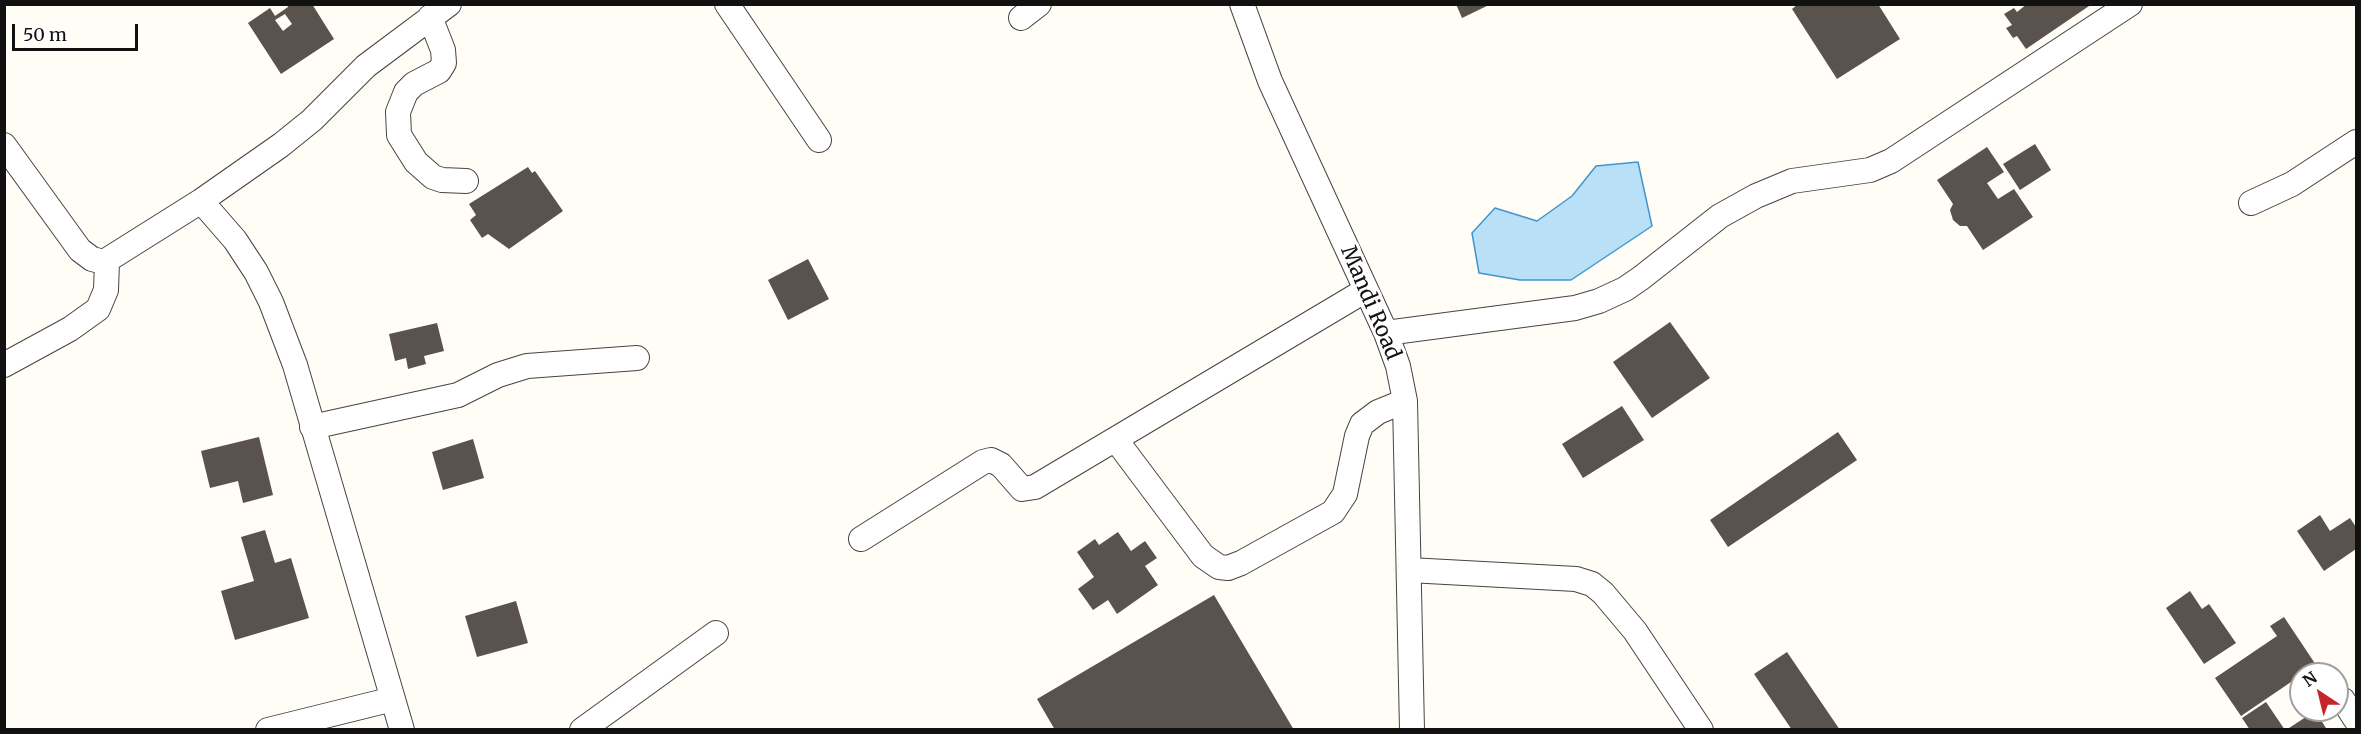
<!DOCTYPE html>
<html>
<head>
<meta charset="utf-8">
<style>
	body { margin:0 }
	#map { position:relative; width:2361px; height:734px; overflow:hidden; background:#fffdf5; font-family:Merriweather,serif }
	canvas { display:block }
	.frame { position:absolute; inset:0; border:6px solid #111; pointer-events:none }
	.north { position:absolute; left:2289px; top:662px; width:60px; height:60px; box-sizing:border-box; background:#fff; border:2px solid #a0a0a0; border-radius:50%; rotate:325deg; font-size:16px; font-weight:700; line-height:24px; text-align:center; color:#111 }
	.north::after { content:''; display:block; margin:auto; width:21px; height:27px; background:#c4262e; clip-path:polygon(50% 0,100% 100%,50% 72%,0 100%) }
	.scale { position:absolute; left:12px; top:24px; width:126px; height:27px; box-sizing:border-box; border:3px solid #111; border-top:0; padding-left:8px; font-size:18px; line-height:21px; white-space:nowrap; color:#111; -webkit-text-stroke:4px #fff; paint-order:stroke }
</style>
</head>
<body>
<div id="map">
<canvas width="2361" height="734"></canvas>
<div class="frame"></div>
<div class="north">N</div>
<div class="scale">50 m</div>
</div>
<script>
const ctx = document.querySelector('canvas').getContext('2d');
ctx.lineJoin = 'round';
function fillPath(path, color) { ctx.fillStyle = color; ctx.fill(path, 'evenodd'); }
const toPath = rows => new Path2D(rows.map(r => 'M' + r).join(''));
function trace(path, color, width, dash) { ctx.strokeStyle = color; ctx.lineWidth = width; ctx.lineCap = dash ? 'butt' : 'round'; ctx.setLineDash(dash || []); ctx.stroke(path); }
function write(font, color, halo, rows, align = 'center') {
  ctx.font = font + ' Merriweather,serif'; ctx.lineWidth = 6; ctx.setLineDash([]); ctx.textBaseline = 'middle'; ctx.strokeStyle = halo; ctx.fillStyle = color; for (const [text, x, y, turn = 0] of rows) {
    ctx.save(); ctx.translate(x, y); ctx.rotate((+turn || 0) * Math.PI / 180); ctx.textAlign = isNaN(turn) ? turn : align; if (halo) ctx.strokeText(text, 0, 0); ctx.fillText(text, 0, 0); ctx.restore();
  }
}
const water = toPath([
	[1638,162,1652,226,1571,280,1520,280,1479,273,1472,233,1495,208,1537,221,1572,196,1596,166,1638,162]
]);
fillPath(water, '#b9e0f7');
trace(water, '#3f96cf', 1.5);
fillPath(toPath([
	[287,4,312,4,334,39,281,74,248,23,270,8,275,16,288,7],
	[285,14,292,24,283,31,275,20],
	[1456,4,1491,4,1462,18],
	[1798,4,1878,4,1900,39,1837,79,1792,9],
	[2027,4,2092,4,2026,49,2017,36,2013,38,2006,28,2012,25,2004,14,2014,8,2017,12],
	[2035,144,2051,170,2020,190,2003,164],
	[1987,147,2004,172,1987,183,1998,199,2014,189,2033,217,1983,250,1967,226,1960,226,1953,220,1950,210,1953,204,1937,180],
	[528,167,532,173,535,171,563,211,509,249,488,234,482,238,470,220,476,215,469,204],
	[808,259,829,299,788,320,768,280],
	[1670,322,1710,378,1652,418,1613,362],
	[437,323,444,351,424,356,426,364,408,369,406,358,395,361,389,334],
	[1622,406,1644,440,1583,478,1562,444],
	[1838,432,1857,460,1728,547,1710,520],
	[259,437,273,495,243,503,238,481,210,488,201,451],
	[473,439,484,478,443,490,432,452],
	[2320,515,2330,531,2350,518,2356,527,2356,549,2324,571,2297,531],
	[265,530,275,563,291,558,309,618,235,640,221,591,254,581,241,537],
	[1118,532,1131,551,1145,541,1157,558,1145,566,1158,585,1117,614,1108,600,1093,610,1078,589,1094,577,1077,552,1095,539,1099,545],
	[2190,591,2202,609,2209,604,2236,643,2204,664,2166,608],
	[1214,595,1294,730,1055,730,1037,699],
	[516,601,528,643,477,657,465,616],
	[2284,617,2316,665,2241,716,2215,678,2277,636,2270,626],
	[1787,652,1840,730,1792,730,1754,674],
	[2266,702,2285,730,2250,730,2242,718],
	[2315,711,2326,728,2323,730,2286,730]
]), '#5a524d');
const minor = toPath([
	[727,4,819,140],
	[1242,4,1270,81,1386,333,1398,366,1405,401,1412,730],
	[430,17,443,50,444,63,439,71,414,84,406,92,398,112,399,135,416,162,433,177,442,180,466,181],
	[1021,18,1039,4],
	[4,145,80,250,92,259,104,262,201,201,281,145,312,120,366,66,449,4],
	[201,201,235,240,256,272,271,302,295,365,402,730],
	[2251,203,2292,184,2356,142],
	[1386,333,1575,308,1599,301,1625,289,1641,278,1720,216,1756,196,1792,181,1870,170,1891,161,2130,4],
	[4,365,70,329,98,309,106,290,107,261],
	[312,427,458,395,498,375,527,366,637,358],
	[1116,440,1203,556,1219,567,1228,568,1241,563,1333,512,1345,494,1357,436,1362,424,1378,412,1405,401],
	[861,539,983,462,991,460,1001,465,1022,489,1035,487,1366,290],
	[1409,570,1576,579,1592,584,1603,593,1635,631,1701,730],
	[2343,700,2356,720],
	[268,730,393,699],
	[582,730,716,633]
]);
trace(minor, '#444', 26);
trace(minor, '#fff', 24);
write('21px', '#111', '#fff', [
	["Mandi Road",1370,303,67]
]);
</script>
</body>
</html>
